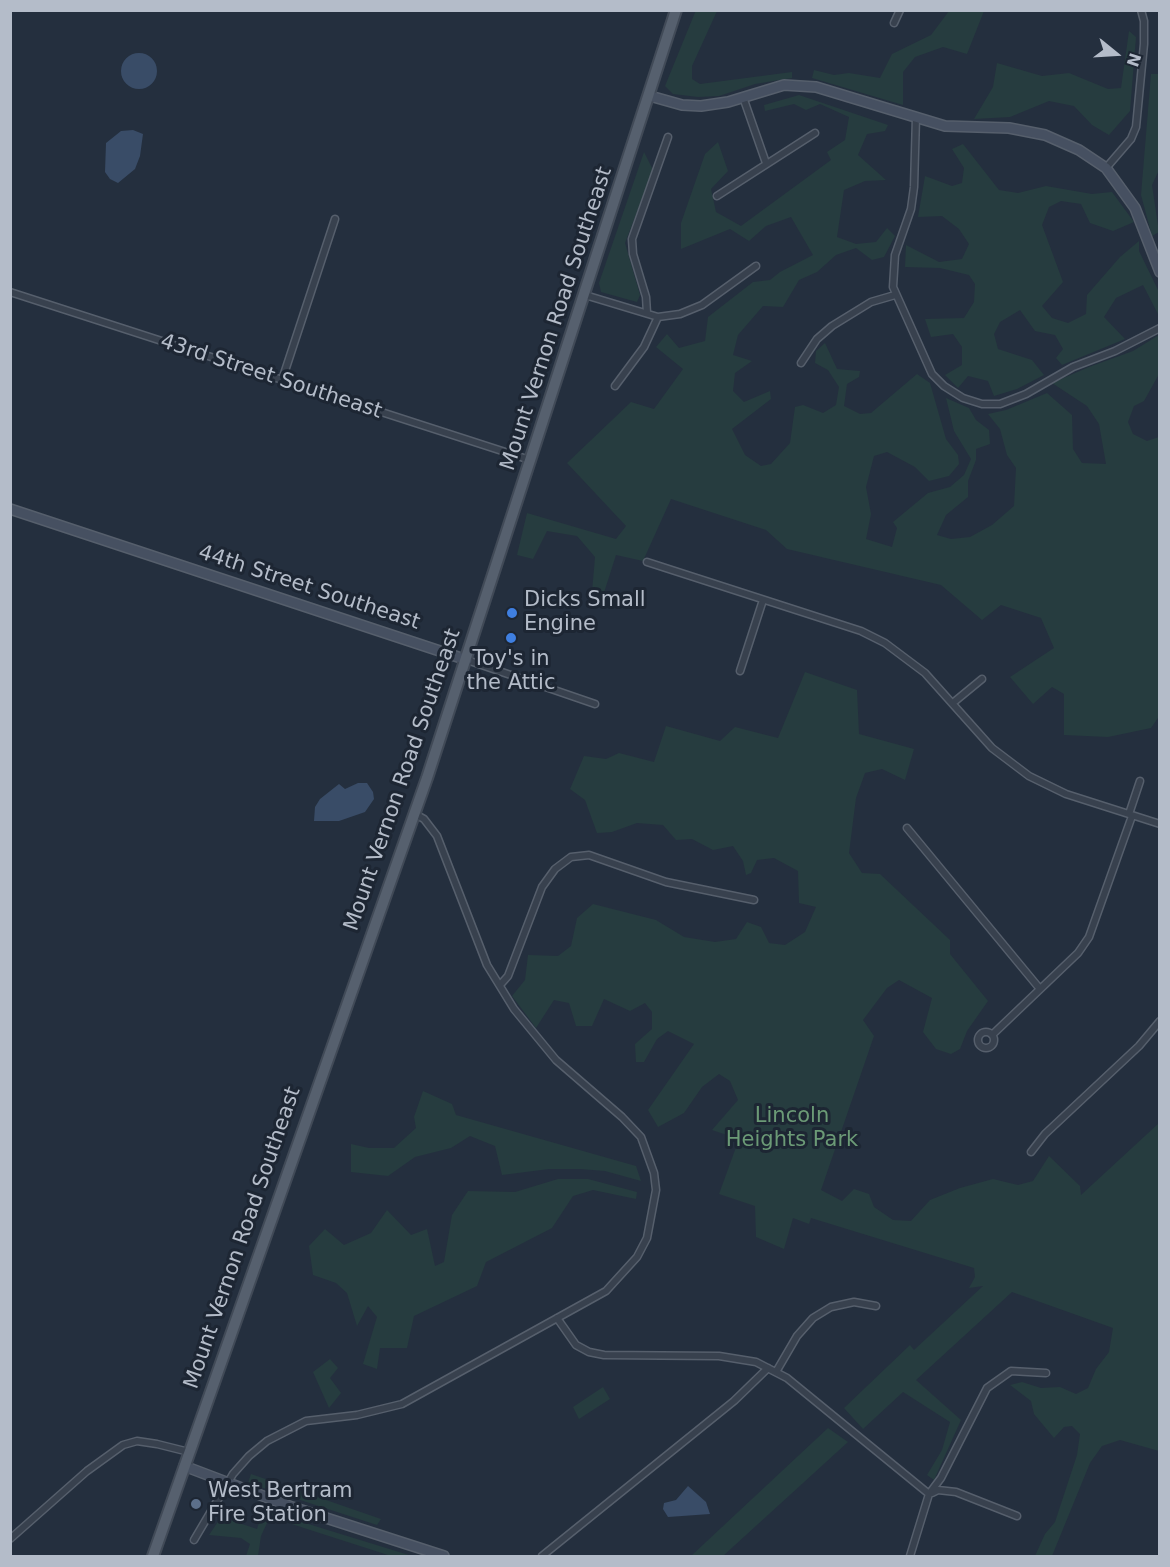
<!DOCTYPE html>
<html>
<head>
<meta charset="utf-8">
<style>
	body { margin:0 }
	#map { position:relative; width:1170px; height:1567px; overflow:hidden; background:#242f3e; font-family:"DejaVu Sans",sans-serif }
	canvas { display:block }
	.frame { position:absolute; inset:0; border:12px solid #b4bcc9; pointer-events:none }
	.north { position:absolute; left:1086px; top:24px; width:60px; height:60px; -webkit-text-stroke:4px #1d2633; paint-order:stroke; rotate:108deg; font-size:16px; font-weight:700; line-height:24px; text-align:center; color:#b4bcc9 }
	.north::after { content:''; display:block; margin:auto; width:21px; height:27px; background:#b4bcc9; clip-path:polygon(50% 0,100% 100%,50% 72%,0 100%) }
</style>
</head>
<body>
<div id="map">
<canvas width="1170" height="1567"></canvas>
<div class="frame"></div>
<div class="north">N</div>
</div>
<script>
const ctx = document.querySelector('canvas').getContext('2d');
ctx.lineJoin = 'round';
function fillPath(path, color) { ctx.fillStyle = color; ctx.fill(path, 'evenodd'); }
const toPath = rows => new Path2D(rows.map(r => 'M' + r).join(''));
function trace(path, color, width, dash) { ctx.strokeStyle = color; ctx.lineWidth = width; ctx.lineCap = dash ? 'butt' : 'round'; ctx.setLineDash(dash || []); ctx.stroke(path); }
function write(font, color, halo, rows, align = 'center') {
  ctx.font = font + ' "DejaVu Sans",sans-serif'; ctx.lineWidth = 6; ctx.setLineDash([]); ctx.textBaseline = 'middle'; ctx.strokeStyle = halo; ctx.fillStyle = color; for (const [text, x, y, turn = 0] of rows) {
    ctx.save(); ctx.translate(x, y); ctx.rotate((+turn || 0) * Math.PI / 180); ctx.textAlign = isNaN(turn) ? turn : align; if (halo) ctx.strokeText(text, 0, 0); ctx.fillText(text, 0, 0); ctx.restore();
  }
}
fillPath(toPath([
	[696,10,717,11,692,66,692,79,700,84,792,72,792,78,755,84,719,96,698,97,673,94,665,86],
	[949,11,984,11,967,54,943,47,915,57,903,72,903,105,812,78,814,70,834,75,849,73,880,78,892,54,931,35],
	[1129,31,1136,37,1130,111,1109,135,1092,125,1074,106,1049,101,1010,117,974,119,993,87,997,63,1042,76,1069,73,1108,89,1121,88],
	[1151,74,1160,74,1159,170,1152,185,1159,232,1152,236,1141,195],
	[799,95,888,125,885,131,867,134,858,155,886,180,865,181,844,190,837,237,856,244,876,242,887,228,895,236,884,257,872,260,856,248,836,255,817,272,799,280,783,307,763,306,738,335,733,355,752,361,735,373,733,391,744,402,770,391,771,399,732,429,745,455,761,466,771,464,790,443,795,407,803,405,823,413,836,405,839,387,828,370,815,363,816,351,825,343,837,369,860,371,859,377,847,384,844,406,860,414,871,413,917,374,930,383,946,439,958,455,959,464,949,476,929,481,915,467,887,452,874,456,866,487,871,514,866,539,892,547,897,528,893,522,928,493,950,487,964,475,971,459,954,431,946,398,969,408,976,420,989,430,990,444,976,449,976,460,968,481,968,497,946,515,937,535,951,539,970,537,992,525,1014,506,1016,468,1007,455,1000,429,988,414,1006,410,1047,393,1072,415,1073,449,1082,463,1106,464,1099,424,1087,406,1052,383,1089,367,1133,351,1159,335,1159,374,1144,401,1134,406,1128,422,1133,434,1147,441,1159,437,1160,715,1151,728,1108,737,1064,735,1064,694,1052,687,1033,704,1010,677,1054,648,1041,618,1001,605,982,620,941,585,787,549,766,530,671,499,643,561,616,555,603,596,592,592,595,557,577,536,547,531,533,559,517,555,527,513,616,539,626,526,567,463,631,402,654,409,683,369,656,347,667,334,679,348,705,341,708,317,753,282,770,280,780,272,813,255,791,217,766,226,749,241,730,229,681,249,681,223,705,154,718,142,728,171,711,189,716,212,741,226,831,160,827,152,845,140,849,117,820,104,806,110,794,104,765,111,764,105],
	[963,144,999,190,1018,193,1046,186,1092,194,1112,192,1134,222,1113,231,1090,223,1081,204,1061,201,1049,207,1042,225,1063,282,1042,306,1052,318,1068,323,1086,314,1087,295,1120,257,1139,241,1139,251,1159,292,1159,316,1143,285,1116,298,1104,317,1125,339,1062,365,1056,358,1063,349,1055,335,1035,331,1020,310,1000,322,994,334,998,349,1032,360,1044,375,1017,389,994,396,988,381,968,376,958,388,945,375,962,365,962,347,953,334,931,337,925,319,964,318,974,302,975,284,969,275,940,268,905,267,906,245,939,262,962,259,969,244,959,229,942,216,918,217,925,176,952,186,962,183,964,168,952,149],
	[644,152,653,170,625,243,640,295,637,302,601,292,599,283],
	[805,672,857,690,859,734,914,749,905,780,882,769,865,773,856,798,849,853,862,873,880,874,950,940,950,954,988,1001,967,1031,960,1049,951,1054,936,1049,923,1032,932,998,899,980,887,988,863,1020,874,1036,821,1190,842,1201,854,1189,869,1194,874,1207,893,1220,911,1221,930,1200,960,1188,993,1179,1018,1185,1033,1181,1049,1156,1080,1186,1081,1195,1159,1123,1159,1451,1120,1440,1102,1446,1090,1463,1052,1556,1035,1556,1045,1534,1055,1522,1077,1455,1080,1434,1072,1426,1064,1427,1054,1438,1034,1414,1031,1401,1010,1385,1022,1382,1041,1388,1060,1387,1076,1394,1088,1388,1096,1369,1109,1352,1113,1328,1012,1292,916,1380,961,1420,934,1480,927,1475,942,1450,950,1422,903,1392,863,1429,844,1408,910,1345,914,1350,983,1286,969,1288,975,1277,974,1268,811,1218,809,1224,793,1218,784,1249,756,1237,755,1206,719,1194,739,1139,712,1130,738,1100,730,1081,719,1074,702,1087,684,1113,658,1127,648,1110,694,1044,668,1031,657,1039,644,1062,636,1062,635,1044,652,1029,652,1012,645,1003,630,1011,604,999,592,1026,576,1026,569,1003,554,1000,536,1028,512,996,525,980,528,955,558,956,571,946,577,918,593,904,656,920,684,937,715,942,736,939,747,922,761,927,769,943,785,945,805,932,816,907,799,903,798,871,774,858,757,860,751,873,746,875,743,861,733,846,713,850,692,839,676,840,663,825,637,823,612,832,597,833,585,800,570,789,584,756,606,759,619,753,654,762,666,726,720,741,735,727,778,738],
	[423,1091,452,1104,456,1115,636,1166,641,1181,605,1171,580,1169,549,1169,502,1175,495,1146,470,1136,451,1148,415,1157,388,1176,351,1172,351,1144,369,1148,394,1148,416,1128,414,1117],
	[558,1179,588,1179,637,1192,636,1199,593,1190,573,1196,552,1228,486,1262,477,1286,414,1316,407,1348,380,1348,377,1369,363,1364,377,1317,368,1306,357,1326,347,1293,336,1283,313,1275,309,1246,325,1229,344,1245,371,1233,387,1210,411,1235,427,1229,435,1266,444,1262,452,1215,468,1191,515,1192],
	[330,1359,338,1368,330,1378,341,1393,329,1408,313,1372],
	[603,1387,610,1399,579,1419,573,1407],
	[828,1428,848,1442,723,1556,691,1556],
	[251,1474,381,1519,377,1525,248,1483],
	[263,1510,412,1556,391,1556,276,1519,267,1523,261,1536,258,1556,246,1556,250,1544,241,1538,209,1535,221,1517,257,1529]
]), '#263c3f');
fillPath(toPath([
	'121 71a18 18 0 1 1 36 0a18 18 0 1 1-36 0Z',
	[133,130,143,134,140,156,135,169,118,183,110,179,105,172,106,143,121,131],
	[358,783,367,783,373,792,374,799,365,812,339,821,314,821,315,807,320,799,339,784,345,789],
	[688,1486,706,1502,710,1514,668,1517,663,1509,664,1503,676,1500]
]), '#394c67');
const street = toPath([
	[894,23,900,10],
	[743,97,766,163],
	[916,117,914,187,911,209,895,255,893,287,932,374,944,386,963,398,982,404,1000,404,1026,394,1073,367,1115,351,1160,328],
	[1106,168,1131,139,1136,127,1144,44,1144,21,1141,10],
	[717,196,815,133],
	[10,292,530,460],
	[585,295,658,317,680,314,702,305,756,266],
	[647,313,646,297,633,254,632,239,668,137],
	[801,363,817,339,832,326,871,302,895,295],
	[282,380,335,219],
	[615,386,644,347,658,317],
	[647,562,861,631,885,643,925,673,992,748,1029,776,1066,794,1160,824],
	[467,660,595,704],
	[740,671,763,600],
	[954,702,982,679],
	[1129,814,1140,781],
	[907,828,1040,989],
	[500,985,508,976,542,887,555,869,571,857,589,855,666,882,754,900],
	'978 1040a8 8 0 1 1 16 0a8 8 0 1 1-16 0Z',
	[992,1035,1078,953,1089,937,1132,816],
	[1031,1152,1045,1134,1139,1046,1160,1021],
	[557,1318,576,1345,589,1352,604,1355,719,1356,756,1362,787,1378,929,1494],
	[776,1372,797,1336,813,1318,831,1307,854,1302,876,1306],
	[932,1493,938,1490,956,1492,1017,1516],
	[10,1539,87,1471,123,1445,137,1441,157,1444,189,1452],
	[194,1540,233,1474,249,1456,267,1441,306,1421,357,1415,402,1404,606,1291,637,1257,647,1238,656,1190,654,1173,641,1137,622,1117,556,1060,514,1009,487,965,437,836,424,819,415,814],
	[542,1556,734,1401,768,1368],
	[910,1556,929,1494,941,1478,987,1388,1011,1371,1046,1373]
]);
const secondary = toPath([
	[650,96,682,105,701,106,728,102,784,85,816,87,945,126,1009,128,1045,135,1079,150,1106,168,1135,208,1160,272],
	[10,509,467,660],
	[184,1466,292,1507,444,1556]
]);
const primary = toPath([
	[153,1556,427,778,676,10]
]);
trace(street, '#565f6c', 9);
trace(secondary, '#565f6c', 12);
trace(primary, '#414a57', 14);
trace(street, '#38414e', 6);
trace(secondary, '#465061', 9);
trace(primary, '#56606e', 10);
for (const [x, y, r, color] of [
	[512,613,6,"#3f7fe0"],
	[511,638,6,"#3f7fe0"],
	[196,1504,6,"#5c6f8a"]
]) { const dot = new Path2D(); dot.arc(x, y, r, 0, 2 * Math.PI); ctx.fillStyle = color; ctx.fill(dot); trace(dot, '#1d2633', 2); }
write('21px', '#b4bcc9', '#1d2633', [
	["Mount Vernon Road Southeast",557,319,-72],
	["43rd Street Southeast",271,377,18],
	["44th Street Southeast",309,588,18],
	["Mount Vernon Road Southeast",403,780,-71],
	["Mount Vernon Road Southeast",243,1238,-71]
]);
write('21px', '#b4bcc9', '#1d2633', [
	["Dicks Small",524,601],
	["Engine",524,625],
	["Toy's in",511,660,"center"],
	["the Attic",511,684,"center"],
	["West Bertram",208,1492],
	["Fire Station",208,1516]
], 'left');
write('21px', '#6b9a76', '#1d2633', [
	["Lincoln",792,1117],
	["Heights Park",792,1141]
]);
</script>
</body>
</html>
